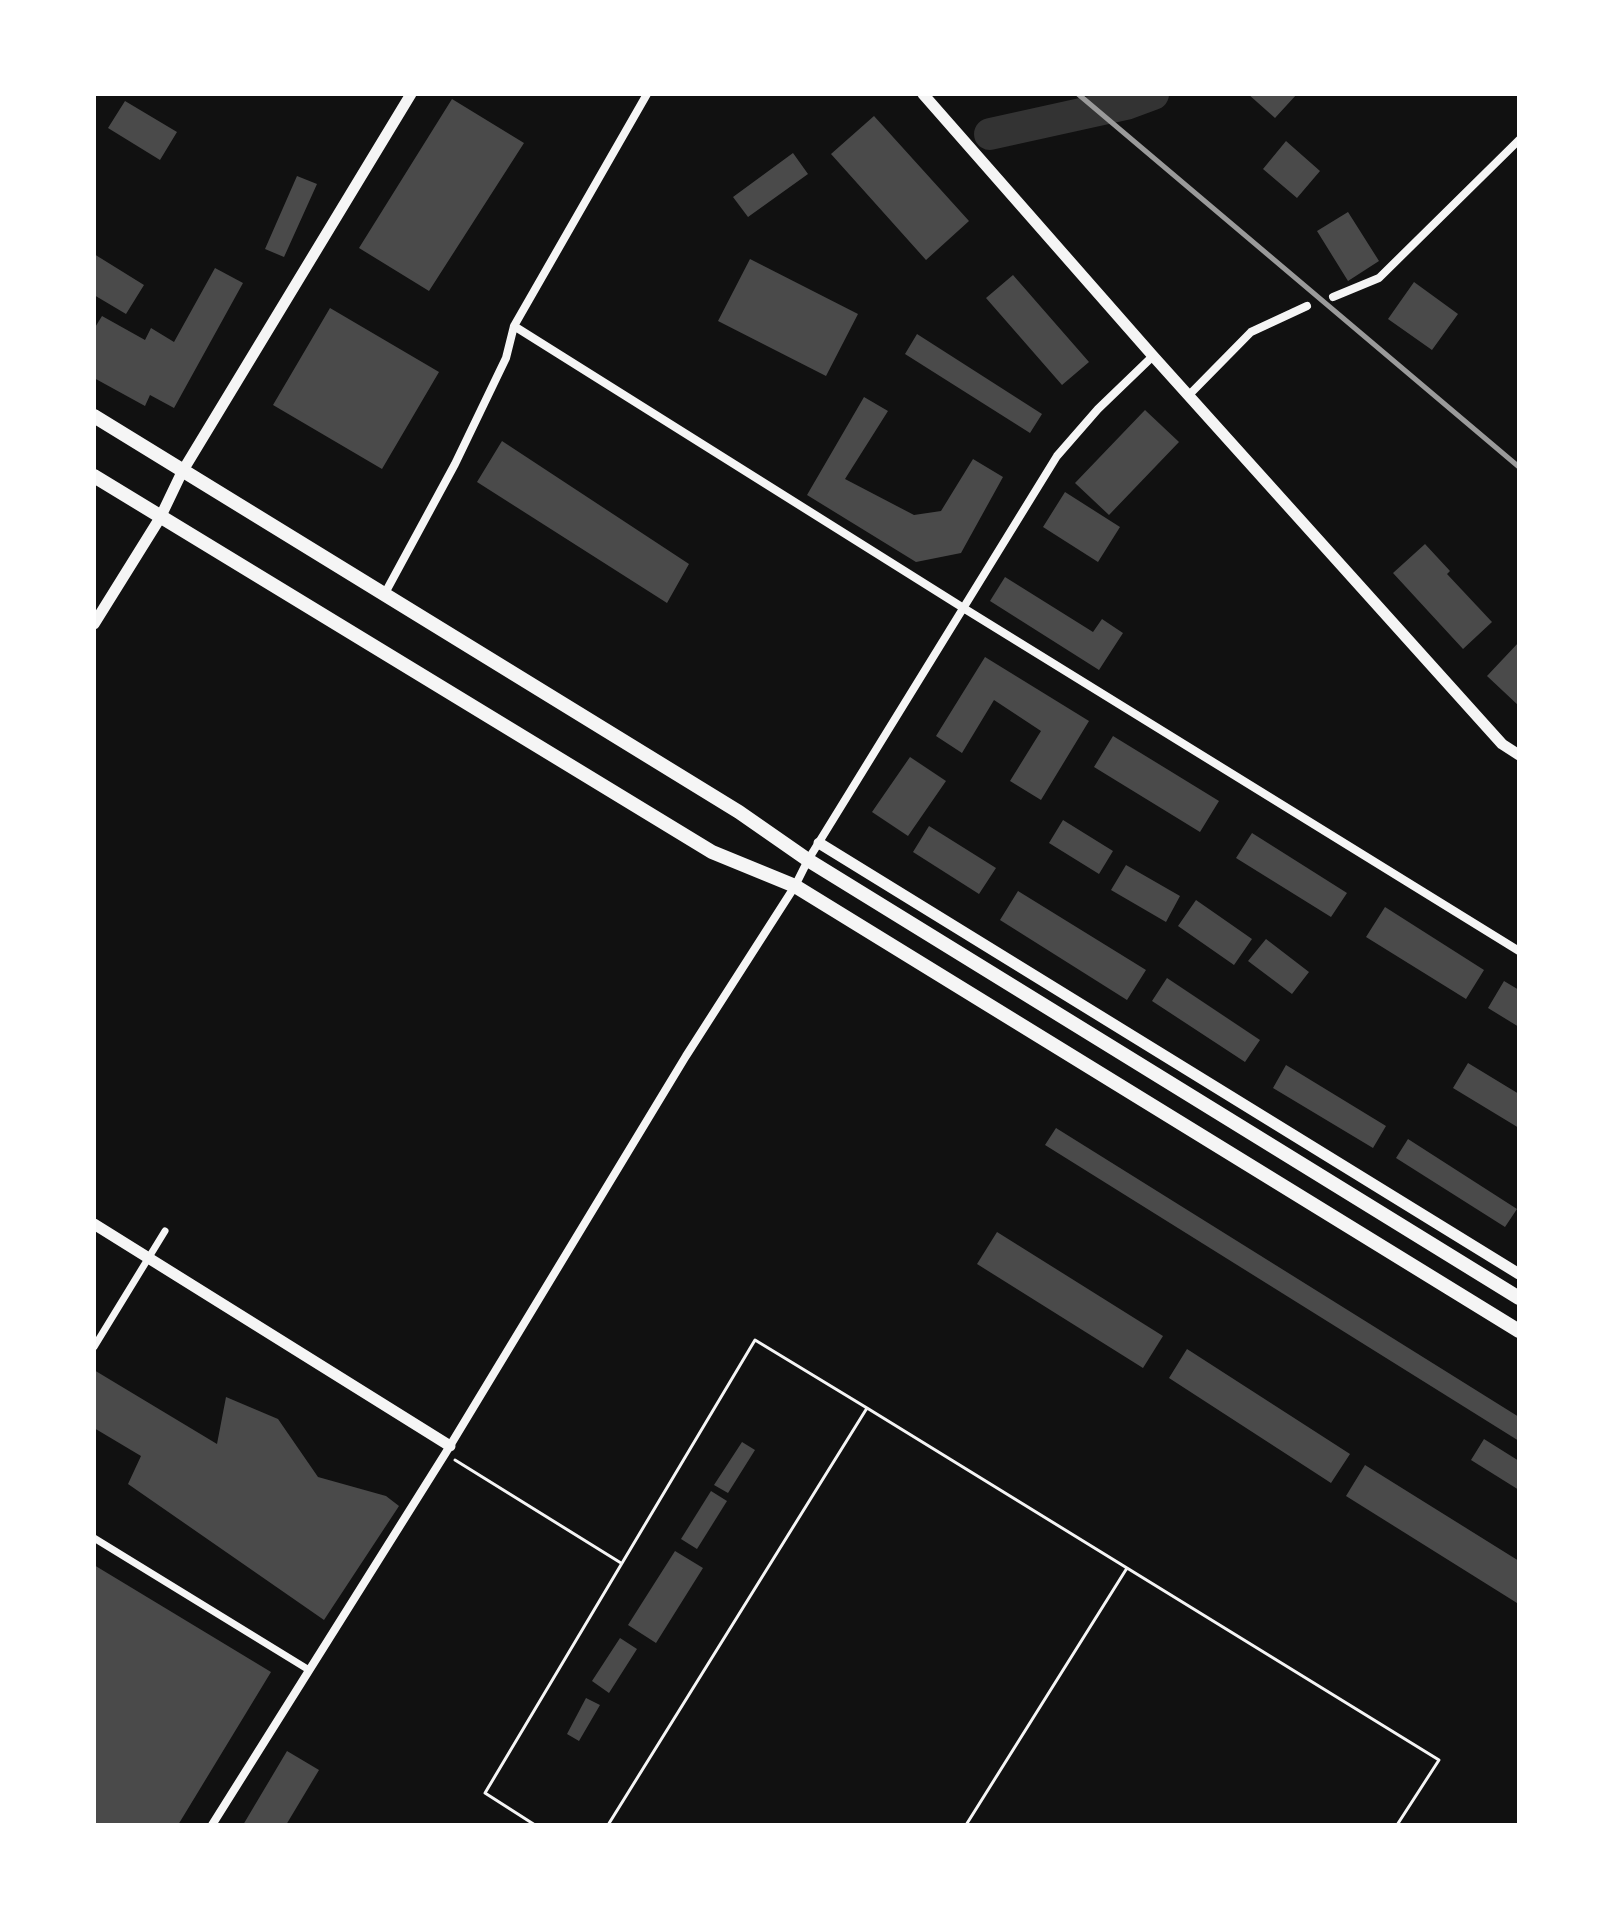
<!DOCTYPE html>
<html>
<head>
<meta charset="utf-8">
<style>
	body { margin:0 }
	#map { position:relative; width:1613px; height:1919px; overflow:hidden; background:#111; font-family:Merriweather,serif }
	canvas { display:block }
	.frame { position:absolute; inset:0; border:96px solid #fff; pointer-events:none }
</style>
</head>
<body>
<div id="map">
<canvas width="1613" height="1919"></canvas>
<div class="frame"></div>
</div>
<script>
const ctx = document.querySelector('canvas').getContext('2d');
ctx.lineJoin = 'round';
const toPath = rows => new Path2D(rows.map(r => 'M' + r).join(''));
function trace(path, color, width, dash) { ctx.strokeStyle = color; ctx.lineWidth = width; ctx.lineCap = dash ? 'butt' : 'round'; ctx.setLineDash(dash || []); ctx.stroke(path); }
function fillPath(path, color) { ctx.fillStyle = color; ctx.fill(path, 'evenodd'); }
trace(toPath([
	[990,134,1126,104,1153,94]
]), '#333', 32);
fillPath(toPath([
	[1248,94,1297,94,1275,118],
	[452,99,524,143,429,291,359,248],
	[125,101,177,132,160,160,108,128],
	[874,116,969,221,926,260,831,154],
	[1286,141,1320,171,1297,198,1263,169],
	[793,153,808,174,748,217,733,197],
	[297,176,317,184,284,257,265,249],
	[1348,212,1379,261,1348,281,1317,231],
	[94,254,144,285,126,314,94,295],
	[750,259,858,314,826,376,718,321],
	[215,268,243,283,174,408,150,395,145,406,94,378,94,329,102,316,145,340,151,328,174,342],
	[1013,275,1089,362,1062,385,986,298],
	[1414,282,1458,314,1432,350,1388,319],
	[330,308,439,372,382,469,273,405],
	[917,334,1042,414,1030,433,905,354],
	[864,397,888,411,845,479,914,515,941,511,973,459,1003,477,961,553,916,562,807,495],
	[1145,410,1179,442,1109,515,1075,483],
	[502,441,689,564,667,603,477,482],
	[1065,492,1120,527,1098,562,1043,527],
	[1425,544,1450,571,1447,574,1492,622,1463,649,1393,573],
	[1005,577,1093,632,1102,619,1123,633,1099,670,990,601],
	[1519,642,1519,706,1487,676],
	[985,657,1089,721,1041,800,1010,781,1041,731,994,700,962,753,936,736],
	[1113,736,1219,801,1200,832,1094,767],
	[910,757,946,781,908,836,872,812],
	[1063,820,1113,851,1099,874,1049,843],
	[929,826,996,868,979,894,913,852],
	[1252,833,1347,893,1331,917,1236,858],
	[1126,865,1180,896,1166,922,1111,890],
	[1018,891,1146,970,1127,1000,1000,920],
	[1196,900,1252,939,1234,965,1178,926],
	[1385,907,1484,970,1466,999,1366,937],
	[1266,939,1309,972,1292,994,1248,961],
	[1167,978,1260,1040,1245,1062,1152,1001],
	[1504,981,1519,990,1519,1027,1488,1008],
	[1468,1063,1519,1094,1519,1128,1453,1088],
	[1286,1065,1386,1126,1373,1148,1273,1088],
	[1056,1128,1519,1417,1519,1441,1045,1145],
	[1408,1139,1517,1209,1505,1227,1396,1158],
	[997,1232,1163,1336,1143,1368,977,1264],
	[1187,1349,1350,1454,1331,1483,1169,1378],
	[94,1370,217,1444,226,1397,278,1419,318,1477,386,1496,399,1506,324,1620,128,1484,141,1456,94,1428],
	[1484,1439,1519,1461,1519,1490,1471,1460],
	[742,1442,755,1450,728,1493,714,1485],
	[1365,1465,1519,1561,1517,1603,1346,1496],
	[711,1491,727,1501,697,1549,681,1539],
	[675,1551,703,1568,656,1643,628,1625],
	[94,1565,271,1672,178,1825,94,1825],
	[620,1638,637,1649,609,1693,592,1681],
	[586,1698,600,1705,579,1741,567,1734],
	[287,1751,319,1770,286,1825,243,1825]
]), '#4a4a4a');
trace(toPath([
	[867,1408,1439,1760,1397,1825],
	[455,1460,621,1563],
	[535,1825,485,1793,755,1340,867,1408,608,1825],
	[966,1825,1127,1568]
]), '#f5f5f5', 3);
trace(toPath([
	[94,1347,165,1231],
	[94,1538,309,1670]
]), '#f5f5f5', 7);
trace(toPath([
	[647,94,514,326,965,609,1519,951],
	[1333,297,1379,278,1519,140],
	[1189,395,1251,332,1307,306],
	[384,595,455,464,506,358,514,326],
	[212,1825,445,1454,686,1056,795,886,808,860,1057,456,1098,409,1153,356]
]), '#f5f5f5', 8);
trace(toPath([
	[923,94,1153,356,1502,744,1519,755],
	[94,624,160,518,182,472,411,94],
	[819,843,1519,1274],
	[94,1224,450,1446]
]), '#f5f5f5', 11);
trace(toPath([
	[94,416,739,812,808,860,1519,1298],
	[94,476,712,852,795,886,1519,1331]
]), '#f5f5f5', 14);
trace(toPath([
	[1078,94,1519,467]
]), '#9a9a9a', 5);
</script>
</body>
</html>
